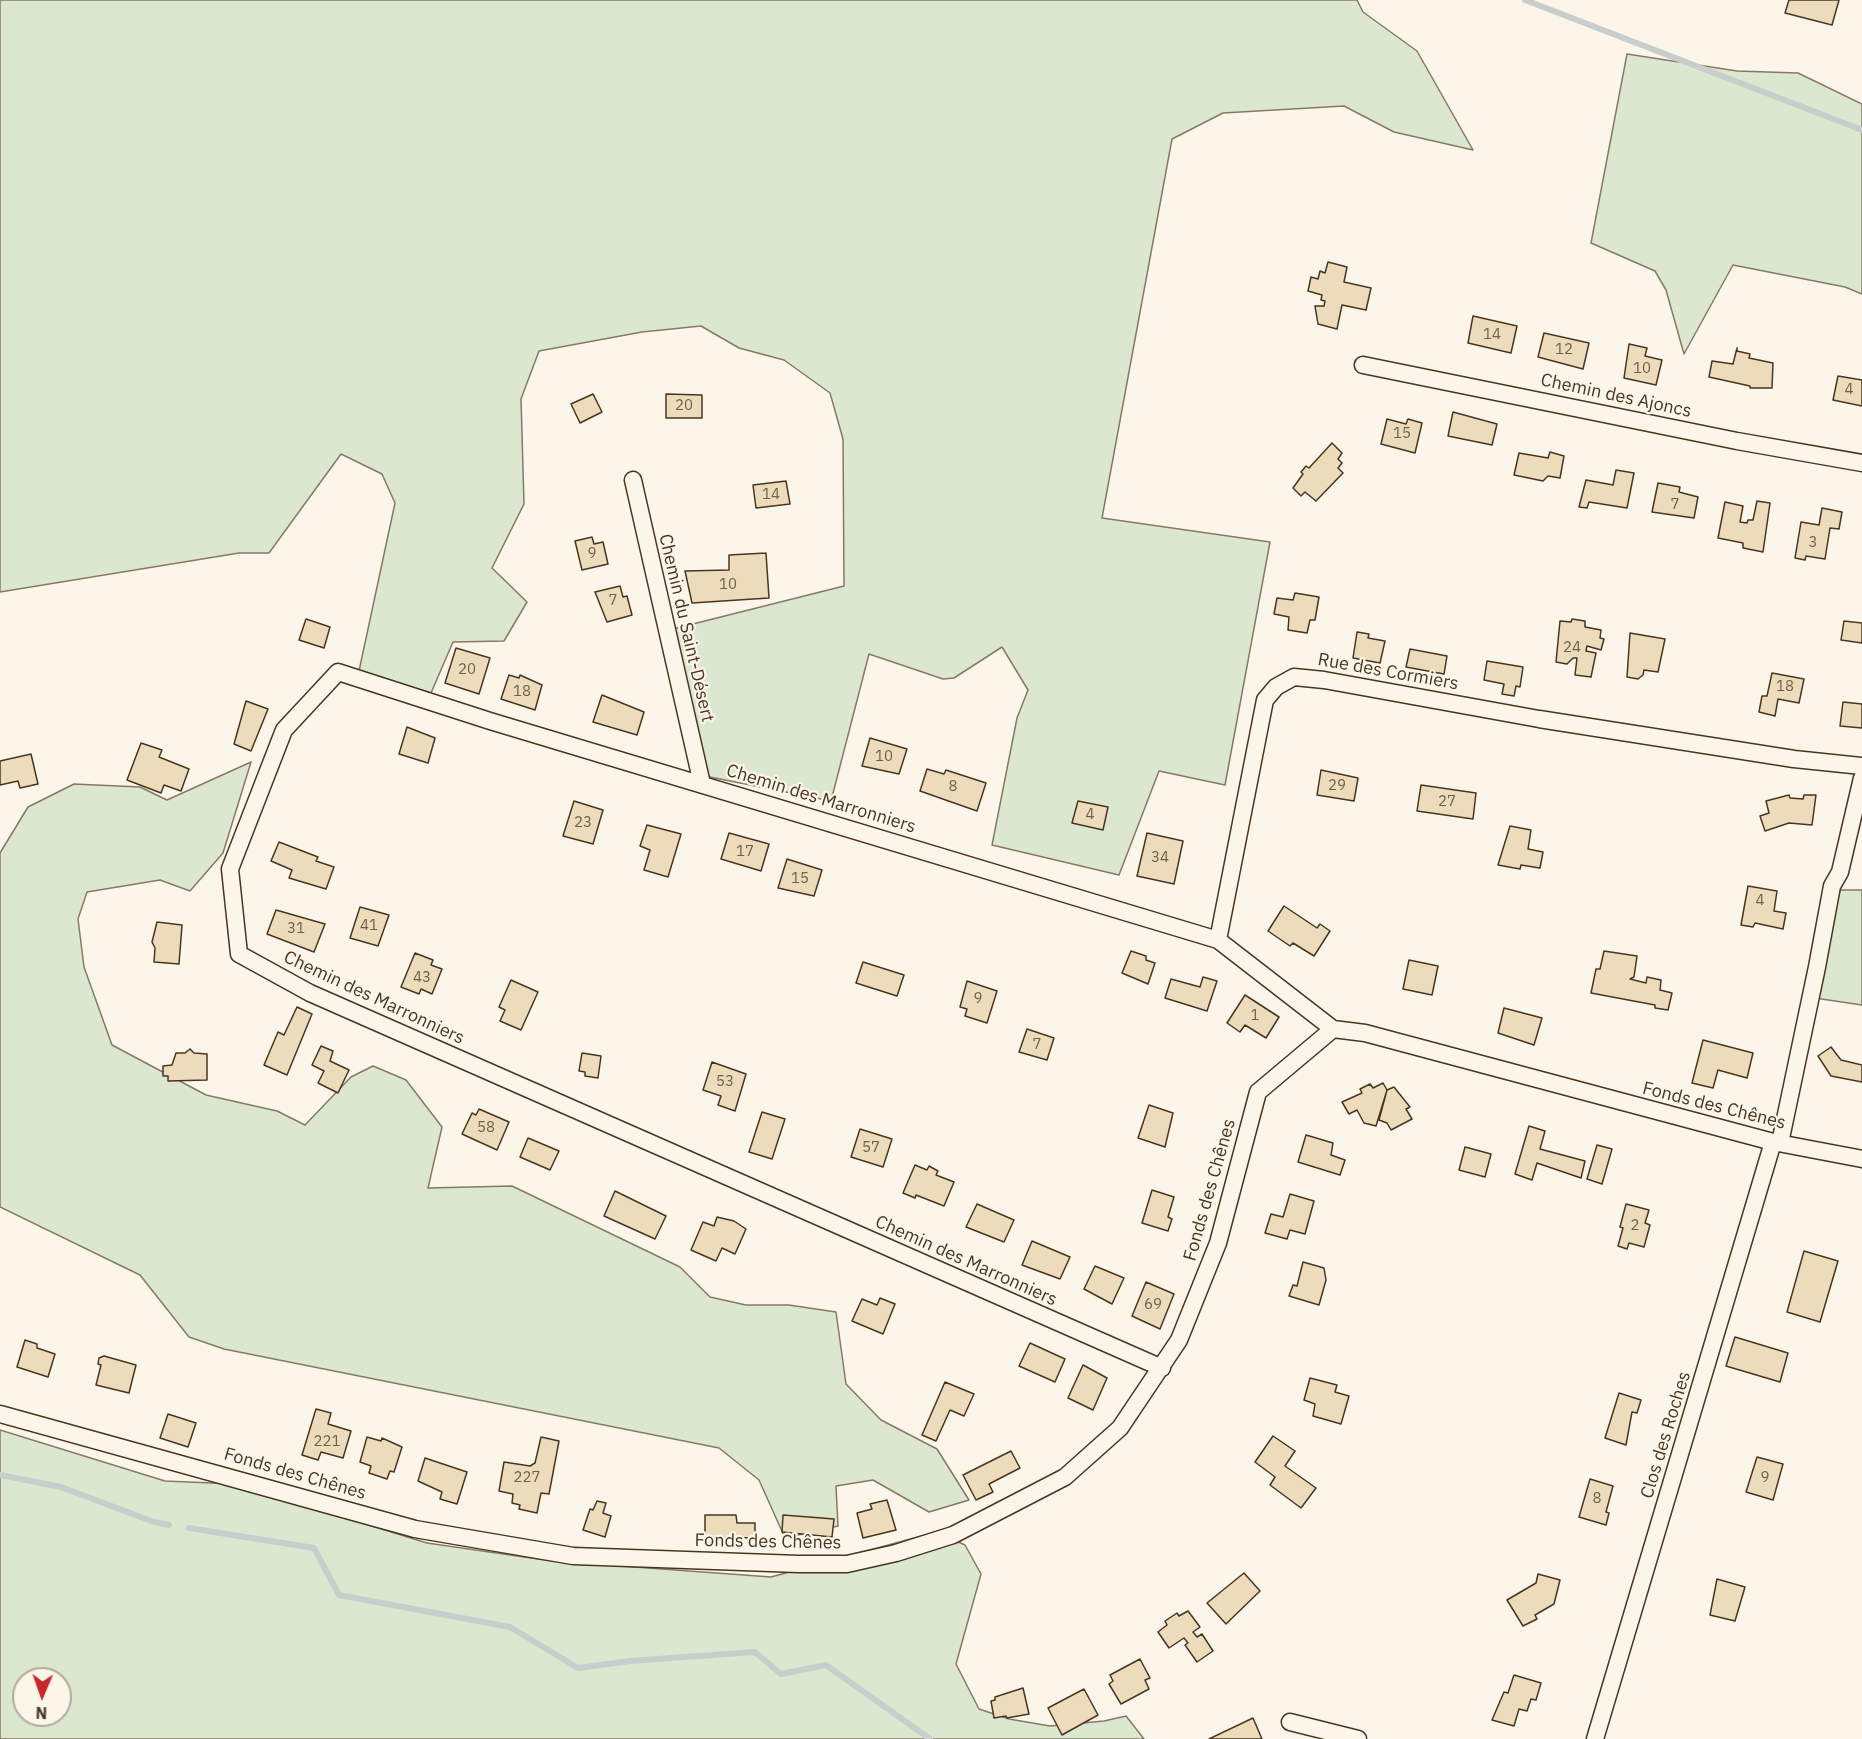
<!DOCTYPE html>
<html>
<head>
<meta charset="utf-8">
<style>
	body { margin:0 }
	#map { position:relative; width:1862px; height:1739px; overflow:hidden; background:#fbf6e9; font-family:"IBM Plex Sans",sans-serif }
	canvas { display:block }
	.north { position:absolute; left:12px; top:1667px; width:60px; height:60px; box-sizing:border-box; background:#fbf6e9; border:2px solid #b4a999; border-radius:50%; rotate:182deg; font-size:16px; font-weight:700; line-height:24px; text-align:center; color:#4a3520 }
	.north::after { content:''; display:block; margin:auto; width:21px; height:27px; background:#c62828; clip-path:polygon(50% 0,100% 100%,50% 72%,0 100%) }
</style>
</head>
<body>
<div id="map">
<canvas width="1862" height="1739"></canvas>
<div class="north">N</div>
</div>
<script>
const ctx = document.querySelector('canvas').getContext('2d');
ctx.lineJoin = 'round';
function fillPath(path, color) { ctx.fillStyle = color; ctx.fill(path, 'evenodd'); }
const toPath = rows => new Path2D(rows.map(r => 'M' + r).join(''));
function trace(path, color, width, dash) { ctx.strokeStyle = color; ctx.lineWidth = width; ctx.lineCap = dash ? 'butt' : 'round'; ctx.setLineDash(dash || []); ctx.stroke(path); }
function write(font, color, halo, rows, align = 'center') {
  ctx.font = font + ' "IBM Plex Sans",sans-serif'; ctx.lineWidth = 4.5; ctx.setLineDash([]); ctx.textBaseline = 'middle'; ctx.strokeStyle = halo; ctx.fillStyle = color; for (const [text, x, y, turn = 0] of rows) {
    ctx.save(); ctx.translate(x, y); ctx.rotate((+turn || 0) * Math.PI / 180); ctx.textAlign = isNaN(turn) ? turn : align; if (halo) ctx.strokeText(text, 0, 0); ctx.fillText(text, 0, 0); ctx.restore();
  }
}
const green = toPath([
	[0,0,1357,0,1363,12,1417,51,1473,150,1394,132,1344,106,1223,113,1172,139,1102,518,1270,542,1225,785,1159,771,1119,875,992,845,1017,718,1028,690,1002,647,954,678,943,679,869,654,831,801,705,776,669,630,844,586,843,439,830,393,784,360,739,348,701,326,642,332,539,351,521,399,524,504,492,568,527,602,504,641,453,642,431,693,359,671,395,503,382,474,341,454,269,553,239,553,0,592,0,0],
	[1627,54,1737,71,1798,73,1862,104,1862,294,1845,287,1733,265,1684,354,1666,290,1655,271,1591,243,1627,54],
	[251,762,223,853,190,891,160,880,87,892,78,919,84,967,112,1045,206,1095,277,1111,305,1125,351,1077,373,1066,406,1080,442,1127,428,1188,512,1186,680,1267,710,1297,746,1305,789,1305,836,1312,846,1384,881,1420,937,1449,969,1500,929,1512,873,1480,836,1486,838,1526,785,1538,759,1480,719,1448,224,1349,189,1337,140,1275,0,1207,0,853,28,807,74,784,140,787,167,800,251,762],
	[1840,890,1862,890,1862,1005,1815,998,1840,890],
	[0,1430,165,1481,236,1484,427,1543,552,1561,771,1577,925,1535,954,1540,965,1545,981,1574,956,1664,979,1709,1009,1719,1050,1726,1104,1721,1126,1716,1144,1739,0,1739,0,1430],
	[24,1679,60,1679,60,1715,24,1715,24,1679]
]);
fillPath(green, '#dce7d0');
trace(green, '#887966', 1.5);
trace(toPath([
	[1525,0,1862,130],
	[0,1475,61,1487,154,1522,169,1525],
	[189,1528,314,1548,339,1595,510,1627,578,1668,630,1661,755,1652,781,1674,826,1665,930,1739]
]), '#c9cecd', 6);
const building = toPath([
	[1789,0,1839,0,1832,25,1785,13,1789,0],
	[1328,262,1347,267,1344,282,1371,288,1366,310,1342,305,1337,329,1318,324,1315,306,1324,306,1325,301,1321,300,1322,295,1308,291,1311,277,1318,279,1320,271,1325,273,1328,262],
	[1473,316,1517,326,1511,353,1468,343,1473,316],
	[1544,333,1589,343,1583,369,1538,357,1544,333],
	[1629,344,1647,348,1645,356,1662,360,1656,385,1624,378,1629,344],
	[1737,348,1737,351,1750,354,1749,358,1773,363,1772,388,1750,388,1750,386,1709,377,1712,361,1733,364,1737,348],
	[1838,376,1862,380,1862,406,1833,400,1838,376],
	[593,394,602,412,580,423,571,404,593,394],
	[666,394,702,395,702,418,666,418,666,394],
	[1453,412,1497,424,1492,445,1448,436,1453,412],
	[1387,419,1406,424,1408,419,1422,423,1415,453,1381,444,1387,419],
	[1332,443,1342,453,1338,459,1342,463,1338,468,1343,473,1316,501,1305,492,1301,496,1293,488,1303,474,1301,472,1306,466,1309,468,1332,443],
	[1550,452,1564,456,1560,478,1548,476,1543,481,1514,475,1519,453,1548,458,1550,452],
	[1616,470,1634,473,1627,508,1589,502,1587,508,1579,507,1586,480,1613,485,1616,470],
	[786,481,790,504,756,508,753,485,786,481],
	[1658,483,1680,487,1679,492,1698,497,1694,518,1652,512,1658,483],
	[1757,501,1770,503,1763,552,1743,548,1743,543,1718,538,1725,502,1743,506,1740,522,1747,523,1748,520,1753,520,1757,501],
	[1822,508,1842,512,1839,529,1830,528,1825,559,1806,556,1805,560,1795,558,1801,522,1819,525,1822,508],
	[592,537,594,544,603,542,608,564,582,570,575,541,592,537],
	[766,553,769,598,692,603,685,571,729,570,729,555,766,553],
	[620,586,623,597,627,596,632,615,607,622,595,592,620,586],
	[1295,593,1319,597,1315,620,1310,620,1307,633,1288,630,1289,617,1274,614,1277,598,1293,600,1295,593],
	[306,619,330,627,324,648,299,640,306,619],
	[1572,619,1585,621,1585,627,1601,630,1600,638,1604,639,1601,650,1587,646,1586,651,1596,653,1591,677,1575,675,1577,658,1573,658,1567,664,1556,662,1560,621,1571,622,1572,619],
	[1844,621,1862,623,1862,643,1841,640,1844,621],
	[1357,632,1369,634,1368,638,1385,641,1380,663,1353,658,1357,632],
	[1630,633,1665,639,1658,672,1644,670,1643,675,1638,679,1627,677,1630,633],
	[456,648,490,658,479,694,445,683,456,648],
	[1410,649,1447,656,1444,674,1406,667,1410,649],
	[1487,661,1523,667,1520,687,1516,686,1514,696,1502,694,1504,684,1484,680,1487,661],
	[1772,673,1804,679,1799,703,1778,699,1775,716,1759,712,1762,696,1767,696,1772,673],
	[509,675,519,678,520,675,542,685,535,710,501,699,509,675],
	[602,695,644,712,637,735,593,722,602,695],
	[246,701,268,709,251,751,234,744,246,701],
	[1843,702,1862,704,1862,728,1840,726,1843,702],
	[407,727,435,738,428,763,399,754,407,727],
	[870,738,907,749,899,774,862,766,870,738],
	[141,743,162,750,159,757,189,769,181,791,164,785,161,793,127,780,141,743],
	[31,754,38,784,20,788,18,781,0,785,0,761,31,754],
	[927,769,944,774,946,770,986,783,977,811,920,791,927,769],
	[1321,770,1358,778,1354,801,1317,795,1321,770],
	[1421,785,1476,793,1473,819,1417,811,1421,785],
	[1789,795,1790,798,1803,799,1804,795,1816,795,1812,825,1789,823,1765,831,1760,816,1769,813,1766,801,1789,795],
	[574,801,603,810,593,844,563,836,574,801],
	[1078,801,1108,807,1103,830,1072,823,1078,801],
	[647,825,681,834,668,877,644,870,650,850,640,846,647,825],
	[1510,826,1531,830,1528,849,1543,852,1540,868,1521,865,1520,869,1498,865,1510,826],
	[729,833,769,844,761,871,721,859,729,833],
	[1147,833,1183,841,1174,884,1137,876,1147,833],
	[279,842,318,857,316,861,334,867,326,889,289,878,292,870,271,861,279,842],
	[787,859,822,870,814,896,778,888,787,859],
	[1748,886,1777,891,1774,911,1786,913,1783,929,1755,923,1753,927,1741,925,1748,886],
	[1284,906,1317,928,1320,924,1330,931,1314,956,1293,943,1290,946,1268,931,1284,906],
	[360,907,389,915,378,946,350,938,360,907],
	[276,910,325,924,314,952,267,934,276,910],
	[157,922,182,925,179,964,154,962,155,948,152,942,157,922],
	[1131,951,1146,956,1146,960,1155,963,1148,984,1122,973,1131,951],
	[1604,951,1637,956,1634,977,1630,979,1646,983,1647,977,1661,980,1660,990,1672,993,1668,1010,1655,1008,1655,1005,1591,993,1596,969,1600,969,1604,951],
	[415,953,433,960,431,965,442,969,432,994,421,989,419,994,401,987,415,953],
	[1409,960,1438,966,1432,995,1403,989,1409,960],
	[863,962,904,975,897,996,856,983,863,962],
	[1203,977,1217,981,1207,1011,1165,998,1171,979,1200,987,1203,977],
	[511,980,538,992,521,1030,500,1021,505,1010,499,1007,511,980],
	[967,981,997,991,987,1023,965,1016,967,1009,960,1007,967,981],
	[1245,995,1279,1017,1266,1038,1245,1025,1240,1032,1227,1023,1245,995],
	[297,1007,312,1014,287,1075,264,1065,278,1032,284,1035,297,1007],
	[1504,1008,1542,1018,1534,1045,1498,1033,1504,1008],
	[1027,1029,1054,1038,1047,1060,1019,1052,1027,1029],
	[1703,1040,1753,1053,1747,1078,1718,1070,1713,1088,1692,1083,1703,1040],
	[321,1046,333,1051,330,1061,349,1070,338,1093,318,1083,324,1071,312,1065,321,1046],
	[1831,1047,1841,1060,1862,1065,1862,1082,1831,1076,1818,1056,1831,1047],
	[190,1049,194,1053,207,1054,207,1080,168,1081,168,1076,163,1076,163,1066,172,1065,176,1053,185,1053,190,1049],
	[582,1053,601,1056,598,1078,585,1076,585,1072,579,1071,582,1053],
	[712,1062,746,1074,735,1111,718,1105,721,1096,703,1090,712,1062],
	[1383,1083,1387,1090,1376,1126,1364,1123,1357,1110,1349,1114,1342,1102,1362,1093,1360,1089,1370,1084,1373,1088,1383,1083],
	[1394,1087,1410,1107,1406,1109,1412,1119,1391,1130,1387,1123,1379,1120,1387,1090,1394,1087],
	[1149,1105,1173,1113,1165,1147,1138,1138,1149,1105],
	[479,1109,509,1122,497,1150,462,1134,472,1113,476,1115,479,1109],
	[762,1112,785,1119,772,1159,749,1152,762,1112],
	[1529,1126,1545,1131,1540,1149,1585,1161,1581,1178,1537,1163,1532,1180,1515,1174,1529,1126],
	[860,1129,892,1139,883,1167,851,1157,860,1129],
	[1306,1135,1333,1143,1331,1155,1345,1160,1340,1175,1298,1162,1306,1135],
	[528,1138,559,1151,550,1170,520,1157,528,1138],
	[1597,1145,1612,1149,1602,1184,1587,1179,1597,1145],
	[1465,1147,1491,1154,1485,1177,1459,1170,1465,1147],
	[915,1165,927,1170,929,1166,938,1171,936,1175,954,1182,944,1206,916,1195,915,1198,903,1193,915,1165],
	[1152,1190,1174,1197,1168,1217,1172,1219,1168,1231,1142,1223,1152,1190],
	[615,1191,666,1216,655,1239,604,1216,615,1191],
	[1290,1194,1314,1201,1305,1234,1290,1230,1287,1239,1265,1233,1271,1214,1283,1217,1290,1194],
	[977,1204,1014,1220,1004,1242,966,1227,977,1204],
	[1626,1204,1649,1210,1645,1223,1650,1225,1644,1247,1629,1243,1627,1249,1618,1246,1623,1228,1620,1227,1626,1204],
	[717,1217,734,1221,746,1229,735,1254,722,1248,716,1261,691,1250,703,1222,714,1226,717,1217],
	[1032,1241,1070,1257,1060,1279,1022,1265,1032,1241],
	[1804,1251,1838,1261,1820,1322,1787,1312,1804,1251],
	[1303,1262,1324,1268,1326,1280,1319,1305,1289,1296,1293,1285,1297,1286,1303,1262],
	[1095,1266,1124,1278,1112,1304,1084,1289,1095,1266],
	[1146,1282,1174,1294,1160,1329,1132,1316,1146,1282],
	[880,1298,895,1304,883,1334,852,1321,862,1299,877,1305,880,1298],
	[1735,1337,1788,1353,1780,1382,1726,1366,1735,1337],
	[25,1340,37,1344,37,1348,55,1354,48,1377,17,1367,25,1340],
	[1030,1343,1065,1359,1055,1382,1019,1366,1030,1343],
	[104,1356,136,1365,129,1393,96,1385,101,1365,98,1364,99,1358,104,1356],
	[1083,1365,1107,1378,1093,1410,1068,1398,1083,1365],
	[1310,1378,1337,1385,1335,1392,1349,1396,1341,1424,1313,1416,1315,1404,1304,1400,1310,1378],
	[945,1382,974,1394,964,1416,950,1410,936,1441,922,1435,945,1382],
	[1619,1393,1641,1400,1637,1413,1632,1412,1626,1445,1605,1438,1619,1393],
	[316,1409,331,1413,328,1424,351,1431,343,1458,321,1452,318,1460,302,1455,316,1409],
	[168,1414,196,1423,188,1447,160,1438,168,1414],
	[1273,1436,1295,1451,1285,1466,1316,1488,1301,1508,1270,1485,1275,1477,1255,1462,1273,1436],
	[367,1437,381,1441,382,1438,402,1447,394,1472,390,1471,387,1479,369,1473,371,1466,360,1462,367,1437],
	[541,1437,559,1441,549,1494,541,1493,537,1513,519,1509,520,1505,512,1503,513,1494,499,1491,504,1462,530,1466,535,1463,541,1437],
	[1011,1451,1020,1468,989,1484,993,1492,976,1500,963,1475,1011,1451],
	[1757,1457,1783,1464,1773,1500,1746,1492,1757,1457],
	[425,1458,467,1472,457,1504,440,1499,442,1492,418,1481,425,1458],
	[1590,1479,1613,1486,1606,1512,1609,1513,1606,1525,1579,1517,1590,1479],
	[887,1500,896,1530,863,1538,857,1513,872,1509,870,1504,887,1500],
	[597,1501,606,1503,603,1513,611,1516,605,1537,583,1530,590,1509,593,1510,597,1501],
	[705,1515,736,1515,737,1523,755,1523,755,1538,705,1537,705,1515],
	[783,1515,834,1519,832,1537,782,1532,783,1515],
	[1244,1573,1260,1591,1226,1624,1207,1603,1244,1573],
	[1538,1574,1560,1580,1554,1604,1535,1615,1537,1619,1523,1626,1507,1600,1536,1583,1538,1574],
	[1717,1579,1745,1587,1735,1621,1710,1615,1717,1579],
	[1188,1611,1200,1627,1193,1632,1197,1637,1202,1634,1213,1651,1197,1662,1185,1645,1188,1643,1184,1638,1169,1648,1158,1632,1167,1625,1165,1621,1177,1613,1179,1616,1188,1611],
	[1140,1659,1150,1678,1145,1680,1149,1689,1121,1704,1109,1684,1113,1681,1110,1675,1140,1659],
	[1514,1675,1541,1683,1536,1700,1531,1699,1527,1711,1519,1709,1514,1726,1492,1720,1504,1692,1508,1693,1514,1675],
	[1023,1688,1029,1714,1007,1718,1006,1716,994,1718,991,1701,995,1700,995,1697,1023,1688],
	[1084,1689,1098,1715,1062,1735,1048,1708,1084,1689],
	[1253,1718,1262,1739,1209,1739,1253,1718]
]);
fillPath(building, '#ecdcbc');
trace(building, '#4a3520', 1.5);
const street = toPath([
	[1363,365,1737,441,1862,463],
	[633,480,702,784],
	[1862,766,1794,759,1539,719,1324,680,1294,677,1276,687,1265,700,1218,940,1333,1029,1365,1033,1773,1142,1862,1159],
	[1780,1143,1817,967,1832,886,1840,872,1862,778],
	[1162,1368,310,993,239,954,230,869,284,730,338,672,490,721,1218,940],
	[0,1414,415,1529,573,1556,799,1564,847,1564,896,1553,953,1535,1065,1477,1120,1428,1179,1340,1218,1243,1258,1092,1333,1029],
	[1290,1722,1358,1739],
	[1595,1739,1773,1142]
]);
trace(street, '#4a3520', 19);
trace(street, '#fbf6e9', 16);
write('15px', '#725f47', null, [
	["14",1492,335],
	["12",1564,350],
	["10",1642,369],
	["4",1849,390],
	["20",684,406],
	["15",1402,434],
	["14",771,495],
	["7",1675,505],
	["3",1813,543],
	["9",592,554],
	["10",728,585],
	["7",613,601],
	["24",1572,648],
	["20",467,670],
	["18",1785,687],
	["18",522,692],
	["10",884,757],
	["29",1337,786],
	["8",953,787],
	["27",1447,802],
	["4",1090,815],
	["23",583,823],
	["17",745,852],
	["34",1160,858],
	["15",800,879],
	["4",1760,901],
	["41",369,926],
	["31",296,929],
	["43",422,978],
	["9",978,999],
	["1",1255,1016],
	["7",1037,1045],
	["53",725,1082],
	["58",486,1128],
	["57",871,1148],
	["2",1635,1226],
	["69",1153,1305],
	["221",327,1442],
	["227",527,1478],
	["9",1765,1478],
	["8",1597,1499]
]);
write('18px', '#4a3520', '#fbf6e9', [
	["Chemin des Ajoncs",1616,396,12],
	["Chemin du Saint-Désert",686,628,77],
	["Rue des Cormiers",1388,672,10],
	["Chemin des Marronniers",821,799,17],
	["Chemin des Marronniers",374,998,25],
	["Fonds des Chênes",1714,1106,14],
	["Fonds des Chênes",1210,1190,-74],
	["Chemin des Marronniers",966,1261,24],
	["Clos des Roches",1666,1435,-73],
	["Fonds des Chênes",295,1474,16],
	["Fonds des Chênes",768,1542,1]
]);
</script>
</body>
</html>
